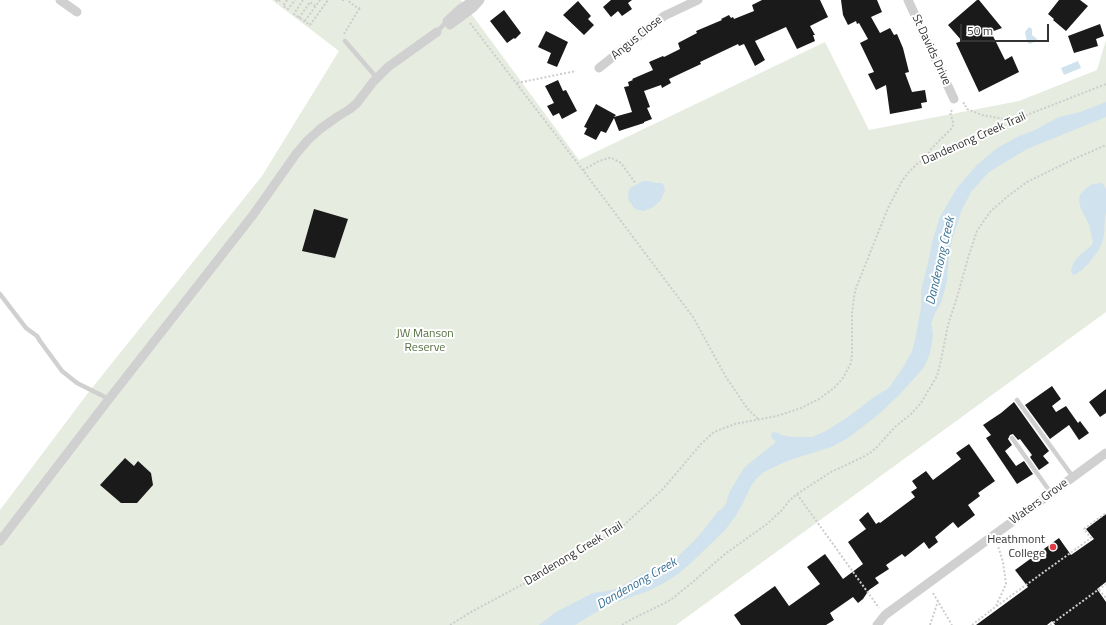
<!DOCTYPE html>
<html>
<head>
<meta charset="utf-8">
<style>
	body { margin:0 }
	#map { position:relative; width:1106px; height:625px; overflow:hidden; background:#fff; font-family:"Titillium Web",sans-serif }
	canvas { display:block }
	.scale { position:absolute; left:960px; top:24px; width:89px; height:18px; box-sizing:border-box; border:2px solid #333; border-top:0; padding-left:5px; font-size:12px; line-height:14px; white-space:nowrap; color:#333; -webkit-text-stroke:3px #fff; paint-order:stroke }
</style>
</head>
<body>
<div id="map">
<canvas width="1106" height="625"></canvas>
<div class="scale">50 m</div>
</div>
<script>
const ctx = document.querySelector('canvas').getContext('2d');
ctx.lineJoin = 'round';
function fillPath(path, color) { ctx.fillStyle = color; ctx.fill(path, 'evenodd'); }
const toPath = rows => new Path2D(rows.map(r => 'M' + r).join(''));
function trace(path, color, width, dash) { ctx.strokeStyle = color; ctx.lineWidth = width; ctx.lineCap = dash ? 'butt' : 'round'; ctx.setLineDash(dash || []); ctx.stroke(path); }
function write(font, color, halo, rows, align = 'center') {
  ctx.font = font + ' "Titillium Web",sans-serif'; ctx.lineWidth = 4; ctx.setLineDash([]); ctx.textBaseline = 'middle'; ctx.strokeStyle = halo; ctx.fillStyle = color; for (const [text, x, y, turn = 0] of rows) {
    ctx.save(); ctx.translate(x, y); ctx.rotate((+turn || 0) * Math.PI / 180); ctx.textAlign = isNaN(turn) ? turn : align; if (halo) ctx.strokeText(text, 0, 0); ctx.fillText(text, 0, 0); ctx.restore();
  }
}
fillPath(toPath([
	[272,0,461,0,579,160,825,42,869,130,1019,101,1097,70,1106,40,1106,312,676,625,0,625,0,510,88,393,262,176,339,51]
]), '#e6ecdf');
fillPath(toPath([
	[1029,27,1032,29,1032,35,1037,39,1036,41,1030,44,1028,43,1027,42,1025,32],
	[1078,61,1081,68,1064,75,1061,68],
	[1106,102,1106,117,1027,149,989,172,971,192,961,212,952,240,949,255,947,281,941,303,935,313,931,323,933,333,931,348,929,356,924,367,920,372,899,395,879,414,848,438,831,447,787,461,764,472,756,479,751,486,743,503,735,517,725,530,692,562,678,574,664,583,648,591,606,606,575,625,539,625,556,612,585,597,593,593,608,591,618,588,642,574,651,569,654,570,658,569,671,563,694,541,703,531,718,511,722,509,726,504,729,493,744,468,751,462,776,442,771,437,772,432,778,433,781,435,792,437,812,437,826,431,848,417,874,397,889,388,904,366,912,351,915,340,921,308,921,290,928,263,932,242,940,217,957,188,977,165,997,148,1019,136,1033,131,1059,117,1080,112],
	[643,181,648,181,655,183,662,183,664,186,665,190,660,201,653,207,644,211,635,209,629,201,628,196,628,193,630,188],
	[1101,183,1104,185,1106,190,1106,212,1105,217,1104,235,1102,243,1098,251,1088,264,1082,270,1074,275,1072,274,1071,270,1074,262,1079,256,1092,245,1093,242,1089,225,1081,209,1079,201,1080,195,1086,188,1093,184]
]), '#cfe2ee');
fillPath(toPath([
	[611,0,632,0,628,3,632,9,622,16,618,11,611,17,603,7],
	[762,0,820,0,828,17,810,26,815,35,813,35,815,41,797,49,786,27,755,41,765,60,755,66,744,44,739,46,738,44,700,62,701,64,669,79,671,83,662,88,661,85,644,91,650,107,647,108,652,119,644,122,644,123,619,131,614,118,606,133,601,131,596,140,584,134,587,128,584,127,596,104,616,115,614,117,632,112,624,87,629,86,628,82,633,80,632,79,653,70,649,62,663,56,664,57,680,49,678,43,697,33,696,31,722,20,721,19,729,15,731,18,733,17,734,19,754,11,752,5],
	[841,0,877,0,882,12,871,17,880,33,890,28,894,35,897,34,903,48,909,72,905,73,912,92,925,90,927,102,921,103,922,108,890,114,886,85,876,90,868,74,874,72,860,43,868,39,859,23,857,24,856,21,848,25,843,15],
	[977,0,979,0,1002,28,991,32,1005,60,1012,56,1019,72,979,92,956,43,962,41,948,25],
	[1059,0,1080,0,1088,6,1066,31,1053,20,1054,19,1048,14],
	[578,1,591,16,588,19,594,25,584,35,563,15],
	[504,10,521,33,515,39,514,38,507,43,490,21],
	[1100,24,1104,36,1096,39,1098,46,1074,53,1068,36],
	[546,31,568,42,557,67,547,63,551,53,538,47],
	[558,80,563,91,566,90,577,111,562,119,559,113,553,116,547,106,554,103,545,86],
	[314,209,348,219,335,258,302,251],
	[1052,386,1061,399,1052,406,1056,412,1066,406,1078,423,1080,421,1089,433,1079,440,1069,425,1050,439,1025,405],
	[1106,389,1106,413,1100,417,1089,402],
	[1014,402,1049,451,1043,456,1049,463,1039,470,1030,457,1032,455,1020,439,1018,440,1013,434,1010,435,1008,439,1012,445,1005,451,1016,466,1024,461,1033,474,1017,484,986,438,991,435,983,425,1001,413],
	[969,444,995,481,978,493,980,496,968,505,975,515,958,528,953,522,935,537,938,542,929,549,924,542,905,557,902,554,886,565,889,569,875,578,879,583,869,590,863,599,858,603,853,597,830,613,834,620,826,625,741,625,734,615,775,586,789,606,820,584,807,567,825,554,843,579,863,564,848,542,866,529,859,520,868,512,876,524,879,522,880,523,915,497,911,492,917,488,912,481,926,471,933,480,961,459,956,453],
	[125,458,134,466,138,461,151,473,153,485,137,503,121,503,100,485],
	[1106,514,1106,582,1097,589,1106,602,1106,625,1055,625,1052,621,1047,625,976,625,1028,587,1015,570,1059,538,1071,555,1094,539,1086,529]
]), '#1a1a1a');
trace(toPath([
	[276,0,278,2,280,0],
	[287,0,283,6,288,9,295,0],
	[303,0,294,14,310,25,328,0],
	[342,0,344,0],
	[359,9,361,6],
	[299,18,310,2,315,6],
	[305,21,320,0],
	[470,23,582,169,693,317,726,377,747,408,758,419],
	[344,34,359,9,347,0],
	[517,83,576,71],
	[963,104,964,103,967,109,982,115,1010,120],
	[927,157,931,149,951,129,953,125,953,122,950,112,954,109],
	[583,170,599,161,609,158,612,158,621,163,636,184],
	[797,494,879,608],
	[1099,590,1106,598],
	[933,593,952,625],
	[996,606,1006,584,1003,562,998,546],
	[990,611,1091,538,1084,529,1106,513],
	[450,625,471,612,570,559,610,535,624,525,662,490,701,444,714,432,735,424,777,416,801,408,819,399,834,388,843,378,851,363,852,354,852,314,854,297,856,288,888,208,902,181,909,172,917,164,926,158,986,131,1106,84],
	[622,625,632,619,667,602,673,598,694,581,725,554,767,524,781,511,790,500,797,494,831,472,863,457,870,453,877,447,895,427,910,415,921,403,937,376,940,365,948,325,958,294,968,258,977,231,985,219,991,211,1008,196,1027,182,1074,159,1106,145],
	[930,625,938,601],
	[972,625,990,611],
	[1050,625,1106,584]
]), '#cdcdcd', 2, [2, 2]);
trace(toPath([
	[437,32,447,21],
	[345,41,377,78],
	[0,294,26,328,37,336,40,341,62,371,77,383,109,399],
	[1017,400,1073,477],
	[1012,438,1051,493]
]), '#d0d0d0', 4.5);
trace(toPath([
	[60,0,77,12],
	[908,0,954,99],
	[447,21,460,9,474,0],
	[450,25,473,8,480,0],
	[599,68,664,16,698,0],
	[0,541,109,399,253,215,296,154,307,141,320,129,337,117,350,109,357,103,373,82,388,67,437,32],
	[877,625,885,615,1106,453]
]), '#d0d0d0', 9);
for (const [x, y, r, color] of [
	[1053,547,4,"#e63946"]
]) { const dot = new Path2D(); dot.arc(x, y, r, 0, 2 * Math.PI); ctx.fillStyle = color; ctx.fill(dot); trace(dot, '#fff', 1.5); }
write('12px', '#333', '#fff', [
	["Angus Close",637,38,-39],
	["St Davids Drive",931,50,65],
	["Dandenong Creek Trail",974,139,-24],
	["Waters Grove",1039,502,-36],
	["Dandenong Creek Trail",574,554,-31]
]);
write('12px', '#56703f', '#fff', [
	["JW Manson",425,334],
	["Reserve",425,348]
]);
write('12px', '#333', '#fff', [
	["Heathmont",1045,540],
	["College",1045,554]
], 'right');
write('italic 13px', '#3f7597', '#fff', [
	["Dandenong Creek",941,261,-77],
	["Dandenong Creek",637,584,-30]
]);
</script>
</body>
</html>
